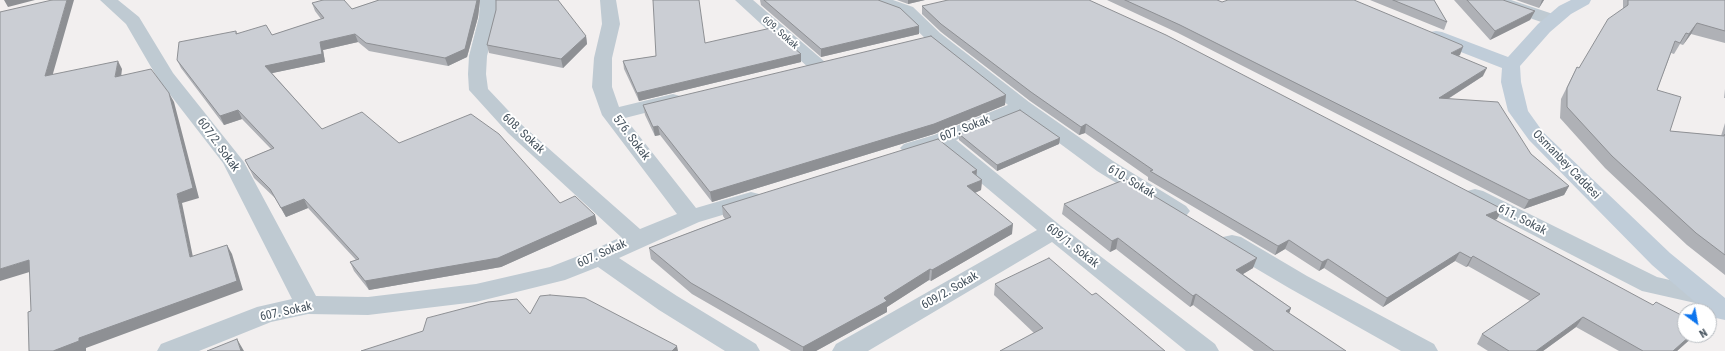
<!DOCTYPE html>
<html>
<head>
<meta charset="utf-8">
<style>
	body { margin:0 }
	#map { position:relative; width:1725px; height:351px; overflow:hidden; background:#f2efef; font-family:"Roboto Condensed",sans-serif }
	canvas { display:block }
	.north { position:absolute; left:1677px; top:303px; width:40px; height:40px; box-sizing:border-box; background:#fff; border:1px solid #b5babf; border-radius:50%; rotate:148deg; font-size:11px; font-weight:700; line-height:16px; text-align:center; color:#46535e }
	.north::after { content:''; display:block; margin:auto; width:14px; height:18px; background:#0d75ee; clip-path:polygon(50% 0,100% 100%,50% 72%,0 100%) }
</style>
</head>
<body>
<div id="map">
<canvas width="1725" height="351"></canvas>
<div class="north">N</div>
</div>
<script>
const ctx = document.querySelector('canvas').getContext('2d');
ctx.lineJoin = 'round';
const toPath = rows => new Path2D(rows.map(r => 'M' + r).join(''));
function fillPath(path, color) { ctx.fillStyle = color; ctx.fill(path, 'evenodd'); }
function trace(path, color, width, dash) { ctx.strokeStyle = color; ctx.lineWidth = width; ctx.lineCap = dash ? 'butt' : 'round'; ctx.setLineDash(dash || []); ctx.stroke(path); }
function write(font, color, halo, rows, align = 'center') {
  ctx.font = font + ' "Roboto Condensed",sans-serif'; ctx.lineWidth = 4; ctx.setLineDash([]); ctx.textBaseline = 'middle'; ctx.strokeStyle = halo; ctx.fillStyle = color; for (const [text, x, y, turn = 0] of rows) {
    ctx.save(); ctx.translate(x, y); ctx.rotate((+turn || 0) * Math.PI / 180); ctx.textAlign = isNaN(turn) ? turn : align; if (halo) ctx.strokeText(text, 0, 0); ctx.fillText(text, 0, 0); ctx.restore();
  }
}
fillPath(toPath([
	[100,0,118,0,139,17,173,73,244,162,316,296,368,297,476,284,550,267,591,251,621,237,508,133,469,90,468,74,469,56,479,17,480,0,496,0,497,17,487,56,486,74,488,89,522,125,640,229,677,214,602,115,592,87,594,58,602,24,600,0,616,0,620,24,612,58,612,87,619,107,673,94,680,96,683,100,680,104,625,118,696,208,751,192,759,194,762,199,759,204,699,222,619,258,677,296,756,344,760,351,725,351,659,310,598,267,565,280,476,302,368,315,308,314,271,322,199,351,157,351,161,344,257,307,292,299,223,163,158,79,126,24,100,0],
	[735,0,753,0,825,62,827,66,825,70,818,72,811,70,735,0],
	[870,0,893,0,913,7,940,33,1029,102,1113,161,1186,206,1190,211,1186,216,1178,218,1170,216,1097,171,1020,114,956,140,1061,226,1215,344,1219,351,1186,351,1052,242,868,351,832,351,836,344,1037,230,938,147,911,154,904,152,900,148,904,144,934,135,1008,105,928,41,901,15,872,4,870,0],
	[1487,0,1511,0,1559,16,1562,20,1559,24,1553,25,1547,24,1489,4,1487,0],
	[1475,189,1483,191,1657,277,1713,290,1717,296,1713,302,1704,305,1642,291,1467,201,1464,196,1467,191,1475,189],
	[1232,235,1241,237,1307,276,1434,344,1438,351,1401,351,1289,288,1223,249,1220,243,1223,237,1232,235]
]), '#bfcad2');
fillPath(toPath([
	[1571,0,1591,0,1589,4,1571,14,1550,32,1520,66,1521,82,1528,111,1543,132,1670,253,1725,298,1725,320,1716,318,1695,302,1652,265,1529,140,1508,111,1501,82,1502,68,1430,40,1427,36,1430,32,1436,31,1442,32,1508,57,1538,24,1559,6,1571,0]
]), '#c0cdd9');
fillPath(toPath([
	[379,0,480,0,478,17,467,57,448,66,369,51,358,42,323,50,325,62,272,73,322,129,399,143,560,203,595,215,597,224,501,267,369,290,354,271,350,262,356,260,308,208,286,217,275,198,254,178,245,160,271,149,242,119,224,125,181,68,177,60,236,31,237,33,272,35,321,19,315,11,312,3,352,9],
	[760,0,878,0,919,34,821,57,761,5],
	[897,0,925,0,908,4],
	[1107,0,1217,0,1222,2,1460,55,1458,56,1483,76,1448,99,1531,154,1569,186,1564,195,1524,209,1178,33],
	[1370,0,1434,0,1447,22,1444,30],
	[1454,0,1503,0,1535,11,1530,20,1490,40],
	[1516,0,1544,0,1539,8],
	[1623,0,1725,0,1725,43,1691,34,1683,45,1680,44,1674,54,1671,53,1657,90,1670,131,1721,136,1725,123,1725,275,1687,245,1605,168,1560,118,1561,99,1577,67,1579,68,1623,9],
	[922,6,1497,219,1494,220,1685,335,1695,335,1677,351,1619,351,1576,327,1543,351,1488,351,1477,344,1482,334,1530,301,1468,266,1466,267,1455,261,1383,307,1324,268,1319,271,1285,249,1275,255,1148,180,1148,177,1085,133,1079,135,1030,101,941,32,922,14],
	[496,10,586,36,587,44,563,68,489,53,487,45],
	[801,54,801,62,639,101,624,69,623,61,656,56],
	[1725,89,1725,98,1724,98],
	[643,105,1005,105,934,134,712,202,660,135,655,136,645,115],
	[959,134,1060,138,1059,144,997,171,959,140],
	[976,176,982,180,981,190,975,193,1012,234,931,281,929,280,887,307,887,312,816,351,791,351,692,294,651,259,649,248,725,219,723,216,722,206],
	[1064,204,1253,268,1243,274,1291,308,1289,313,1346,351,1254,351,1193,305,1190,307,1116,249,1110,252,1062,214],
	[995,284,1092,295,1165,351,1034,333,994,295]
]), '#afb1b6');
fillPath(toPath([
	[4,0,35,0,8,7],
	[67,0,74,0,50,84,45,76],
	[477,0,480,0,478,17,467,57,448,66,445,58],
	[908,0,925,0,908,4],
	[1542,0,1544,0,1539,8],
	[1535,11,1530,20,1490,40,1495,31],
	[1697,23,1691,34,1683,45,1689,34],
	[919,26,919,34,821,57,821,49],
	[355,34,358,42,323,50,325,62,268,74,265,66,320,42],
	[586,36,587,44,563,68,561,59],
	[1463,47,1460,55,1447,61,1451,53],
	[801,54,801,62,639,101,637,93],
	[118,61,122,69,120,86,115,77],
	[1487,68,1483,76,1435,107,1439,98],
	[169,93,174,102,199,198,182,203,195,267,190,257,177,194],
	[1006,95,1005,105,934,134,712,202,710,192],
	[238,110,242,119,224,125,220,116],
	[1086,124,1085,133,1079,135,1081,127],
	[658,126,660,135,655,136,653,127],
	[1060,138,1059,144,997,171,997,165],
	[977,170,976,181,972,172],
	[982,180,981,190,966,197,967,186],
	[1569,186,1564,195,1524,209,1529,200],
	[304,199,308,208,286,217,281,208],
	[1502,209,1497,219,1481,224,1486,215],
	[595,215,597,224,501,267,369,290,365,281],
	[1013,224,1012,234,931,281,932,270],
	[1118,238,1116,249,1110,252,1112,241],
	[1289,240,1285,249,1275,255,1278,246],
	[227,245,232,254,243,290,86,348,86,351,53,351],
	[1460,252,1455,261,1383,307,1387,298],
	[1473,256,1468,266,1466,267,1471,258],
	[1257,258,1253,268,1233,280,1236,270],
	[1328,259,1324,268,1319,271,1322,262],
	[29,260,36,270,0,281,0,269],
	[930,269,929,280,887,307,887,312,816,351,803,351,803,347],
	[1196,294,1193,305,1190,307,1193,296],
	[1291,308,1287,319,1286,311],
	[1583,317,1576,327,1543,351,1536,351],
	[1691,335,1695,335,1677,351,1673,351],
	[237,339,244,351,241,351],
	[677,346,678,351,672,351]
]), '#8e9094');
const building = toPath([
	[52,0,67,0,45,76,118,61,115,77,151,69,169,93,193,188,177,194,190,257,227,245,237,281,79,338,79,341,53,351,29,351,28,312,31,311,29,260,0,269,0,12,52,0],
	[323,0,344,0,352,9,379,0,477,0,475,9,465,49,445,58,366,43,355,34,320,42,322,54,265,66,322,129,362,112,399,143,471,114,499,134,560,203,575,196,595,215,498,258,365,281,350,262,359,259,304,199,281,208,270,189,250,169,245,160,274,148,238,110,220,116,177,60,179,42,236,31,236,34,266,25,272,35,324,18,312,3,323,0],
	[496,0,558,0,586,36,561,59,487,45,496,10,496,0],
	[653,0,699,0,705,43,771,28,801,54,637,93,623,61,656,56,653,0],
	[764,0,878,0,900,8,919,26,821,49,764,0],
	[948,0,1089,0,1166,35,1502,209,1486,215,1653,305,1656,302,1685,317,1685,335,1691,335,1673,351,1643,351,1583,317,1536,351,1509,351,1482,334,1540,294,1473,256,1471,258,1460,252,1387,298,1328,259,1322,262,1289,240,1278,246,1150,171,1153,170,1086,124,1081,127,1031,92,941,24,922,6,948,0],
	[1125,0,1217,0,1222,2,1228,0,1354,0,1462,45,1463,47,1451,53,1487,68,1439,98,1498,102,1531,154,1569,186,1529,200,1180,25,1125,0],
	[1393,0,1434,0,1447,22,1393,0],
	[1467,0,1503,0,1535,11,1495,31,1467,0],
	[1628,0,1725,0,1725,31,1697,23,1689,34,1686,33,1680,43,1675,41,1657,90,1681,97,1670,131,1724,136,1725,134,1725,255,1696,233,1612,156,1567,107,1567,88,1577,67,1579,68,1608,19,1628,5,1628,0],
	[931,36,1006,95,934,124,710,192,658,126,653,127,643,105,931,36],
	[1020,110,1060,138,997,165,959,134,1020,110],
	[938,139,977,170,972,172,982,180,967,186,1013,224,932,270,930,269,884,298,887,301,803,347,691,283,649,248,731,217,722,206,938,139],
	[1126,179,1257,258,1236,270,1291,308,1286,311,1346,351,1274,351,1196,294,1193,296,1118,238,1112,241,1064,204,1126,179],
	[1049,258,1092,295,1096,293,1165,351,1000,351,1043,328,995,284,1049,258],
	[550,295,585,298,677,346,672,351,361,351,423,331,427,318,488,302,517,299,530,314,540,296,550,295],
	[237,339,241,351,207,351,237,339]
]);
fillPath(building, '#cbced4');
trace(building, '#8e9094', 1);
write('10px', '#46535e', '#fff', [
	["609. Sokak",780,33,41]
]);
write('12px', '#46535e', '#fff', [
	["607. Sokak",965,129,-21],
	["608. Sokak",523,134,43],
	["576. Sokak",631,138,53],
	["607/2. Sokak",218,145,54],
	["Osmanbey Caddesi",1566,165,46],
	["610. Sokak",1131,182,31],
	["611. Sokak",1522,220,27],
	["609/1. Sokak",1072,246,38],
	["607. Sokak",602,254,-24],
	["609/2. Sokak",950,291,-30],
	["607. Sokak",286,312,-12]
]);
</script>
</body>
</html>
